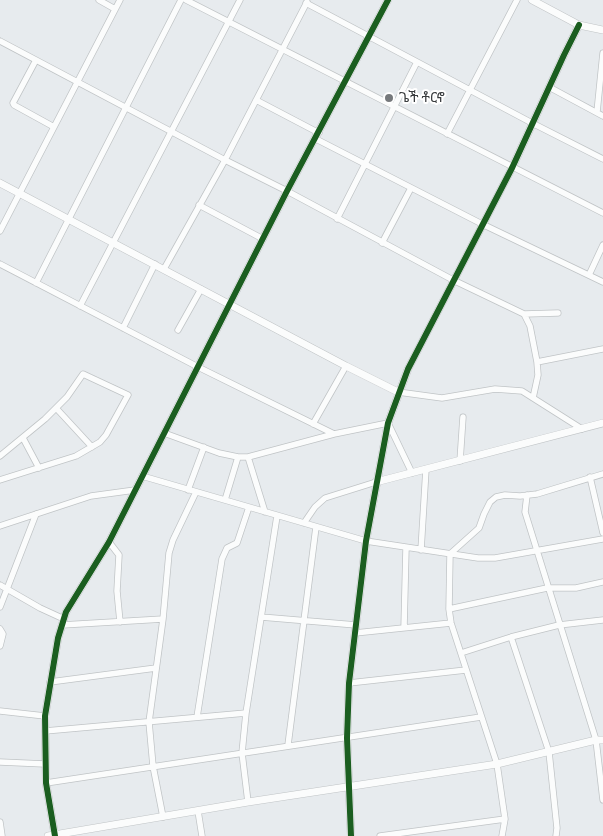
<!DOCTYPE html>
<html>
<head>
<meta charset="utf-8">
<style>
	body { margin:0 }
	canvas { display:block; background:#e7ebee }
</style>
</head>
<body>
<canvas width="603" height="836"></canvas>
<script>
const ctx = document.querySelector('canvas').getContext('2d');
ctx.lineJoin = 'round';
const toPath = rows => new Path2D(rows.map(r => 'M' + r).join(''));
function trace(path, color, width, dash) { ctx.strokeStyle = color; ctx.lineWidth = width; ctx.lineCap = dash ? 'butt' : 'round'; ctx.setLineDash(dash || []); ctx.stroke(path); }
function write(font, color, halo, rows, align = 'center') {
  ctx.font = font + ' Cabin,"Noto Sans Ethiopic",sans-serif'; ctx.lineWidth = 4; ctx.setLineDash([]); ctx.textBaseline = 'middle'; ctx.strokeStyle = halo; ctx.fillStyle = color; for (const [text, x, y, turn = 0] of rows) {
    ctx.save(); ctx.translate(x, y); ctx.rotate((+turn || 0) * Math.PI / 180); ctx.textAlign = isNaN(turn) ? turn : align; if (halo) ctx.strokeText(text, 0, 0); ctx.fillText(text, 0, 0); ctx.restore();
  }
}
const minor = toPath([
	[99,0,115,9],
	[186,0,603,213],
	[306,3,532,123,603,159],
	[0,41,225,160,287,191,453,280,524,314,530,326,537,362,538,375,533,398],
	[36,60,13,103,14,105,54,127],
	[549,87,603,116],
	[256,100,319,133],
	[597,112,603,53],
	[447,134,517,0],
	[316,139,482,224,603,282],
	[199,205,263,239],
	[337,219,417,62],
	[0,231,120,0],
	[382,243,411,188],
	[0,264,198,367,334,434,388,423,412,473],
	[164,269,225,160,307,2],
	[589,275,603,245],
	[36,283,181,0],
	[80,306,240,0],
	[524,314,558,313],
	[123,328,155,264],
	[178,330,201,289],
	[537,362,603,349],
	[398,392,442,398,495,389,522,391,582,429],
	[56,408,92,447],
	[313,424,346,366],
	[164,433,219,453,238,457,248,457,334,434],
	[23,438,39,468],
	[0,456,45,419,67,397,83,374,128,395,106,435,100,442,76,456,0,480],
	[248,457,265,512],
	[460,461,463,417],
	[142,476,366,541,478,558,495,558,603,539],
	[590,477,603,533],
	[188,490,204,447],
	[527,495,525,512,596,740,603,800],
	[225,500,238,457],
	[304,523,315,507,325,498,376,482],
	[0,526,91,496,135,490],
	[109,542,119,555,117,591,120,622],
	[421,550,426,469],
	[0,585,40,608,64,619],
	[0,607,36,514],
	[449,609,547,588,576,588,603,582],
	[261,617,356,625],
	[62,625,163,619],
	[404,628,406,548],
	[0,629,3,634,0,646],
	[355,633,451,623],
	[511,637,549,752,557,828,556,836],
	[461,653,511,637,559,625,603,620],
	[50,682,156,668],
	[349,683,466,670],
	[0,711,45,716],
	[197,717,222,559,227,548,237,543,249,507],
	[45,731,246,713],
	[288,745,316,527],
	[0,762,45,764],
	[46,783,481,717],
	[248,802,242,753,246,713,277,516],
	[198,811,202,836],
	[163,817,153,766,149,722,163,619,169,553,173,540,196,492],
	[0,822,2,836],
	[380,836,505,819],
	[502,836,505,819,497,764,451,623,449,609,450,554,479,528,484,514,490,502,496,497,505,495,520,496,537,494,603,474]
]);
const tertiary = toPath([
	[532,0,579,25,603,30],
	[0,183,346,366,398,392],
	[376,482,603,423],
	[48,836,248,802,497,764,596,740,603,740],
	[55,836,46,783,45,716,58,638,66,612,109,542,287,191,388,0],
	[351,836,347,738,349,683,366,541,388,423,408,369,512,168,564,55,579,25]
]);
trace(minor, '#c0c4c6', 7);
trace(tertiary, '#c0c4c6', 8);
trace(minor, '#fbfcfc', 5.5);
trace(tertiary, '#fbfcfc', 7);
trace(toPath([
	[55,836,46,783,45,716,58,638,66,612,109,542,287,191,388,0],
	[351,836,347,738,349,683,366,541,388,423,408,369,512,168,564,55,579,25]
]), '#1b5e20', 6);
for (const [x, y, r, color] of [
	[389,98,5,"#76797c"]
]) { const dot = new Path2D(); dot.arc(x, y, r, 0, 2 * Math.PI); ctx.fillStyle = color; ctx.fill(dot); trace(dot, '#fff', 2); }
write('14px', '#393c3e', '#fff', [
	["ጌች ቶርኖ",399,98]
], 'left');
</script>
</body>
</html>
